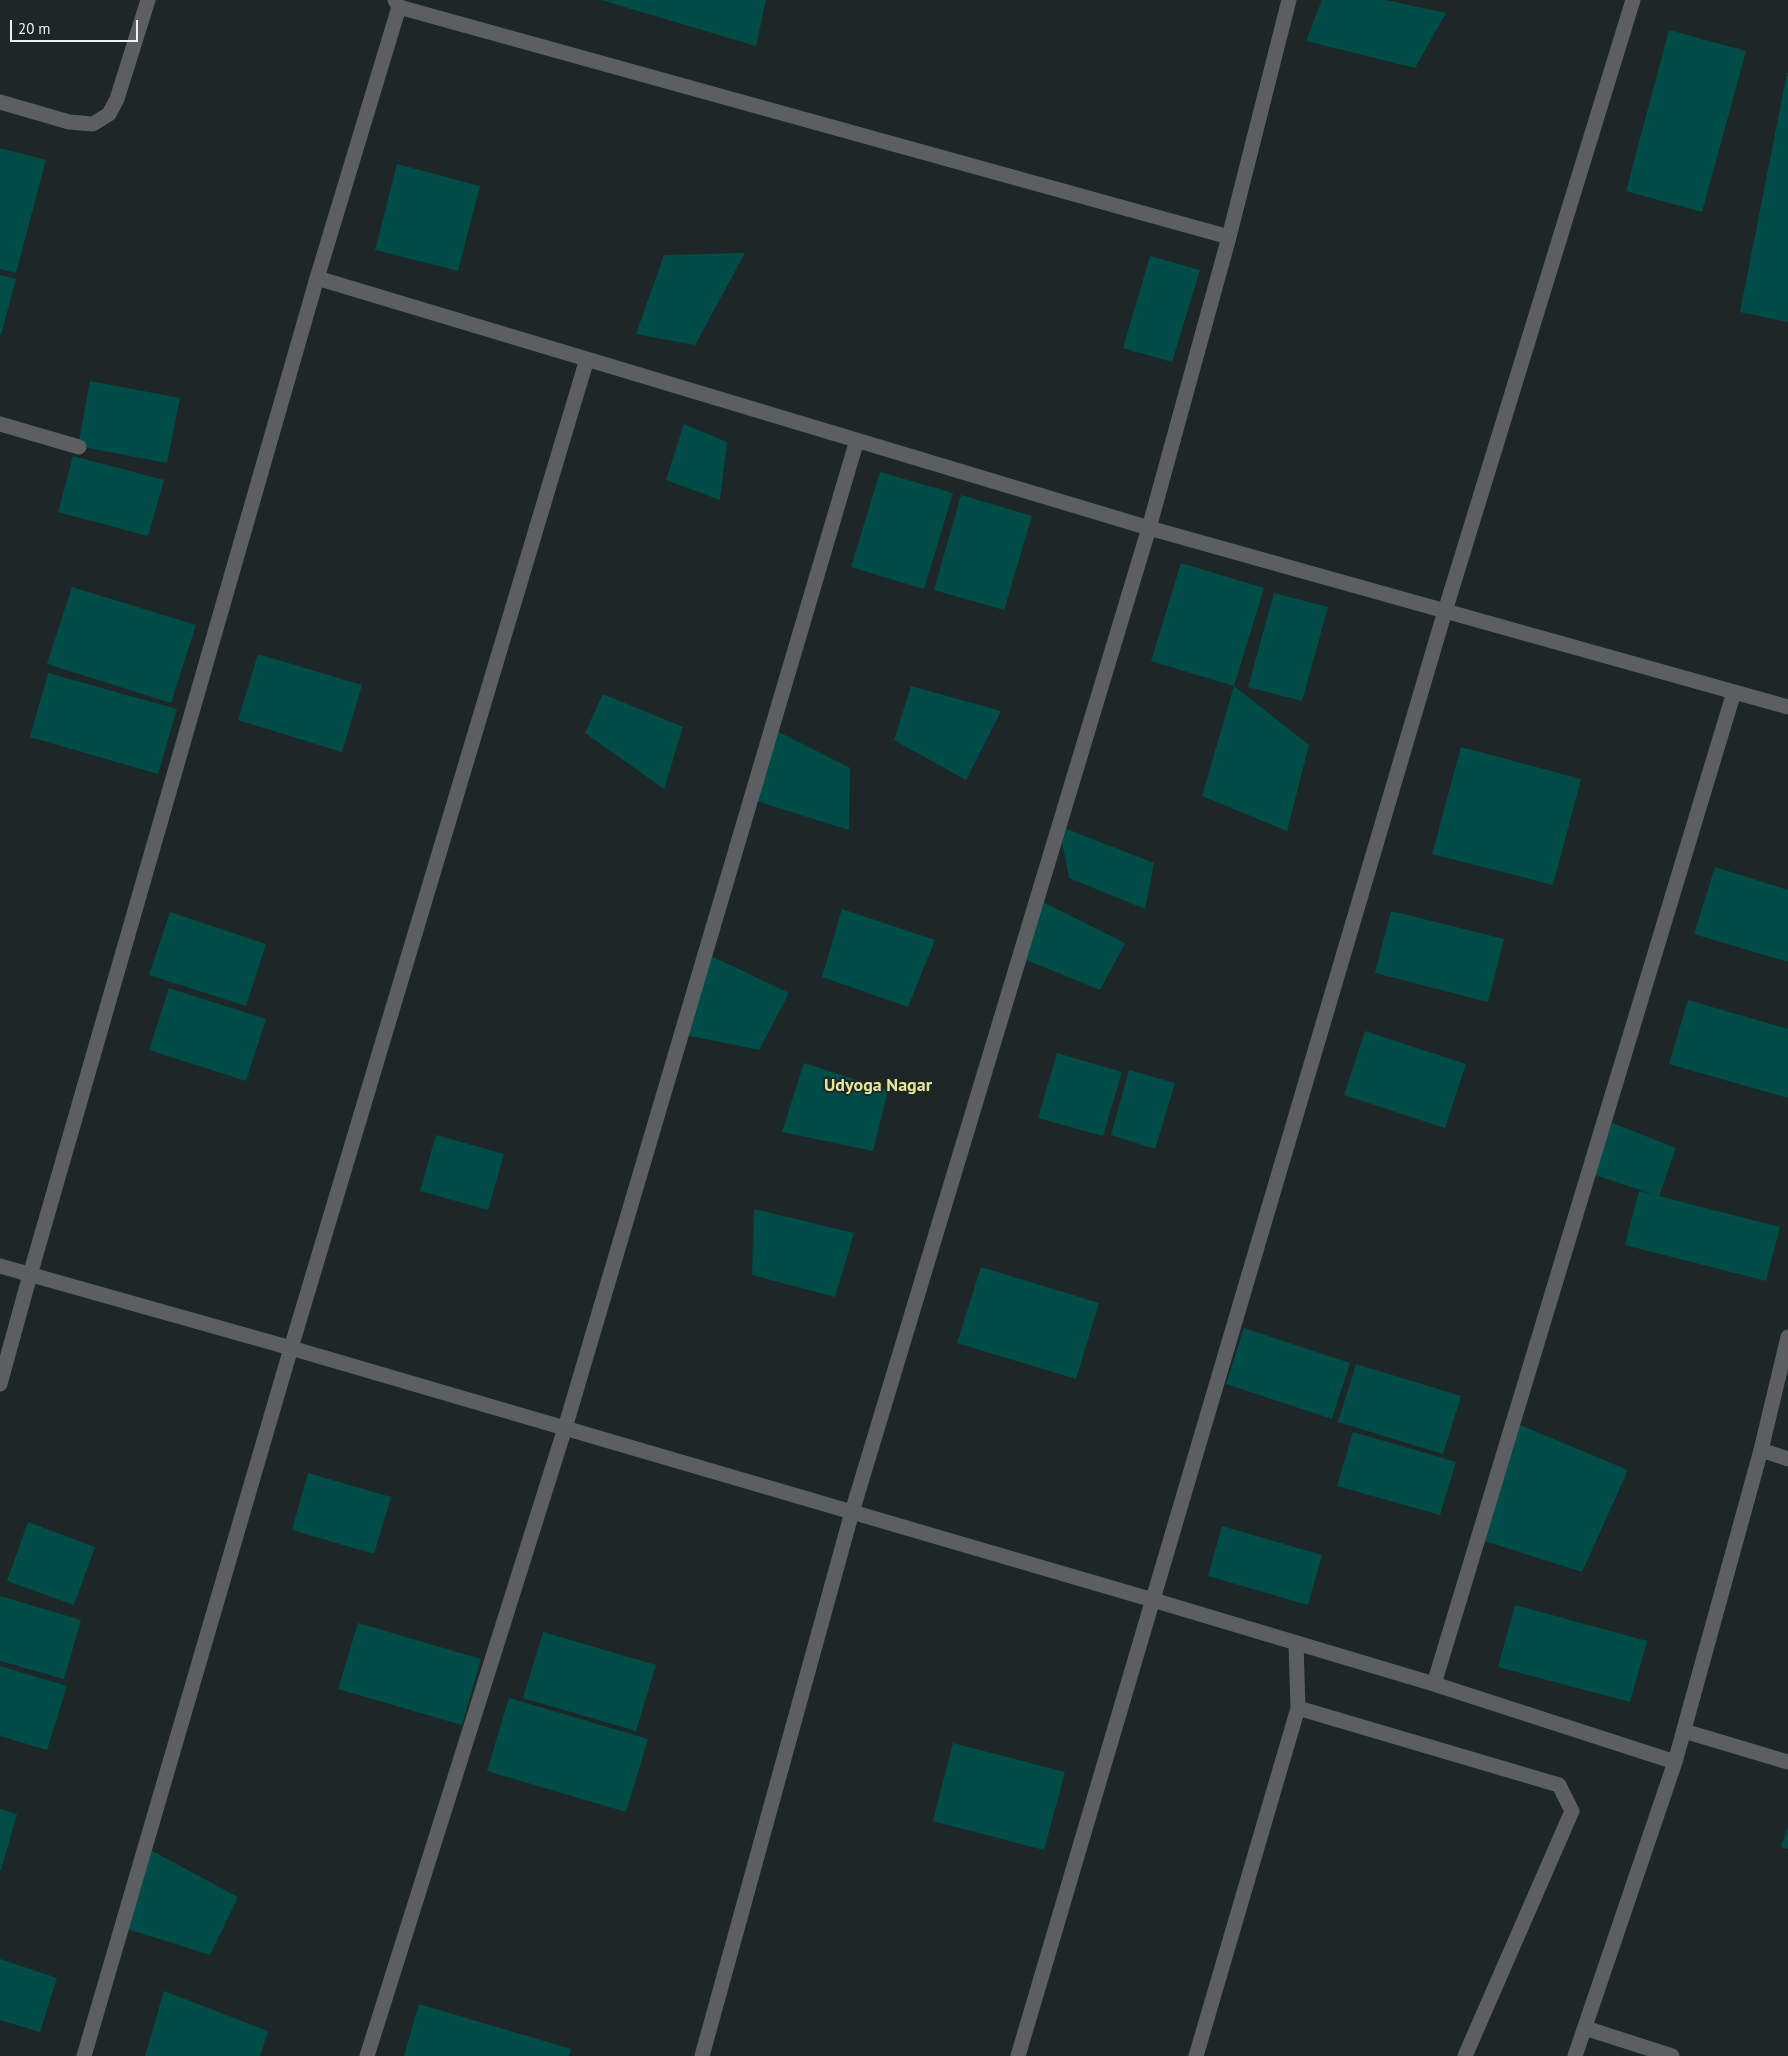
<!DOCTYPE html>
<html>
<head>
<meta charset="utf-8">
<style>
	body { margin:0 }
	#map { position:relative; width:1788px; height:2056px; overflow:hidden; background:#1e2728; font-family:"PT Sans",sans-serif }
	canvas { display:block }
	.scale { position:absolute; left:10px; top:20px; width:128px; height:22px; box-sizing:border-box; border:2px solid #ecf2f3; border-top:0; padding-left:6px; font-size:15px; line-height:18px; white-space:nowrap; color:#ecf2f3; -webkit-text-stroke:4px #1e2728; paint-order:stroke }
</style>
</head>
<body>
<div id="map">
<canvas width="1788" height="2056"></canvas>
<div class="scale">20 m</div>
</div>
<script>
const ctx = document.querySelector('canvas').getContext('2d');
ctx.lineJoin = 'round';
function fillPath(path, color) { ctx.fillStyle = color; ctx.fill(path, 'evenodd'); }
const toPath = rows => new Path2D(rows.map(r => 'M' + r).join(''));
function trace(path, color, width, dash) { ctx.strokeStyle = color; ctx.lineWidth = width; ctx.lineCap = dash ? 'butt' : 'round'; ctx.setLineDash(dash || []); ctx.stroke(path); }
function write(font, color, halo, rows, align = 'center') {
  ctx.font = font + ' "PT Sans",sans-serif'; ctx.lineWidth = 4; ctx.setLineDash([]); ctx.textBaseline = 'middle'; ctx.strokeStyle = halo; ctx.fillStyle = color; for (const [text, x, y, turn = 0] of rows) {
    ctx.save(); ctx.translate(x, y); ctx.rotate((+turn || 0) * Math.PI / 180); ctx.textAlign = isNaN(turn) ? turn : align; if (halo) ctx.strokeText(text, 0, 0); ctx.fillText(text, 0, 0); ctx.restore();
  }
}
fillPath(toPath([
	[601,0,766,0,756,46],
	[1322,0,1385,0,1446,13,1415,68,1306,41],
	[1669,30,1746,51,1702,212,1626,191],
	[1787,73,1788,73,1788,322,1740,312],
	[0,148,46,160,16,273,0,269],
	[397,164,480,186,458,271,375,250],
	[745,253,695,345,636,334,664,255],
	[1150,256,1200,270,1172,362,1123,348],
	[0,275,16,279,1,335,0,335],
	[90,381,180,398,167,463,78,446],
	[684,424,727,442,720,500,666,480],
	[73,456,164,480,148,536,58,512],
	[880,472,953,493,924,589,851,567],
	[961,495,1032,516,1004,610,934,590],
	[1181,563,1264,588,1234,686,1151,661],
	[72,587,196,625,171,703,47,664],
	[1274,593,1328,607,1302,701,1248,687],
	[258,654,362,685,342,752,238,720],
	[48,673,177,709,158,774,30,737],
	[911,686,1001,711,966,780,894,740],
	[1234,686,1309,745,1287,831,1202,796],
	[603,694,683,727,664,789,585,733],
	[771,728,850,768,849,830,750,799],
	[1461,747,1581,779,1553,885,1432,854],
	[1059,826,1154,863,1145,909,1069,878],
	[1715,867,1788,890,1788,962,1694,934],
	[1037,899,1125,943,1100,990,1019,957],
	[842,909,935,940,908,1007,822,977],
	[1391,911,1504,939,1488,1002,1375,973],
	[170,912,266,944,246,1006,149,975],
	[705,953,789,993,759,1050,681,1034],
	[169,988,266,1019,246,1081,149,1050],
	[1688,1000,1788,1029,1788,1098,1669,1064],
	[1365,1031,1466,1064,1445,1128,1344,1095],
	[1057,1053,1122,1072,1103,1136,1038,1118],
	[804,1063,888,1090,873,1151,782,1132],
	[1129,1070,1175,1083,1155,1149,1111,1135],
	[1605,1120,1676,1148,1659,1196,1780,1227,1766,1281,1625,1245,1639,1191,1655,1195,1589,1173],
	[436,1135,504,1154,488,1210,420,1191],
	[754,1209,854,1233,835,1297,752,1275],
	[981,1267,1099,1303,1076,1379,957,1343],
	[1244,1328,1350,1363,1332,1419,1226,1384],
	[1356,1364,1461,1396,1443,1454,1338,1422],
	[1513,1422,1628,1470,1582,1572,1478,1539],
	[1353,1432,1456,1462,1440,1515,1337,1486],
	[308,1473,391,1497,374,1554,292,1530],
	[28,1522,95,1547,74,1605,7,1581],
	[1222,1526,1322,1555,1308,1605,1208,1576],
	[0,1596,81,1620,64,1679,0,1661],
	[1515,1605,1647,1641,1630,1702,1498,1667],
	[358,1623,481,1659,462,1725,338,1689],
	[543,1632,656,1665,636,1731,523,1698],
	[0,1666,67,1686,47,1750,0,1736],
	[509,1698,648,1739,626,1812,487,1771],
	[953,1743,1065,1772,1044,1850,933,1821],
	[0,1809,17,1814,1,1870,0,1870],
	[1788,1827,1788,1849,1781,1847],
	[145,1847,238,1897,210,1955,121,1927],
	[0,1959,57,1978,40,2032,0,2020],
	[164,1991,268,2031,260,2056,145,2056],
	[419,2004,571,2049,569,2056,404,2056]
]), '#004c47');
trace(toPath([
	[399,7,1229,237],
	[0,102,69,122,93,124,109,114,117,99,148,0],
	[317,278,1149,528,1788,707],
	[0,424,79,447],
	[0,1266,291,1348,1153,1600,1434,1684,1675,1762],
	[0,1384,30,1275,317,278,399,7,395,0],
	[1761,1450,1788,1459],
	[1434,1684,1734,692],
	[1298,1708,1559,1785,1572,1811,1465,2056],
	[1684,1731,1788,1762],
	[1585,2028,1672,2056],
	[84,2056,291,1348,587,359],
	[367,2056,565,1428,857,440],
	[702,2056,852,1512,1149,528,1229,237,1289,0],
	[1018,2056,1445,611,1633,0],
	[1196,2056,1298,1708,1296,1643],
	[1575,2056,1675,1762,1761,1450,1788,1337]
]), '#5b5f61', 15);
write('bold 18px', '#e4e798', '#1e2728', [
	["Udyoga Nagar",878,1086]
]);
</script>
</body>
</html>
